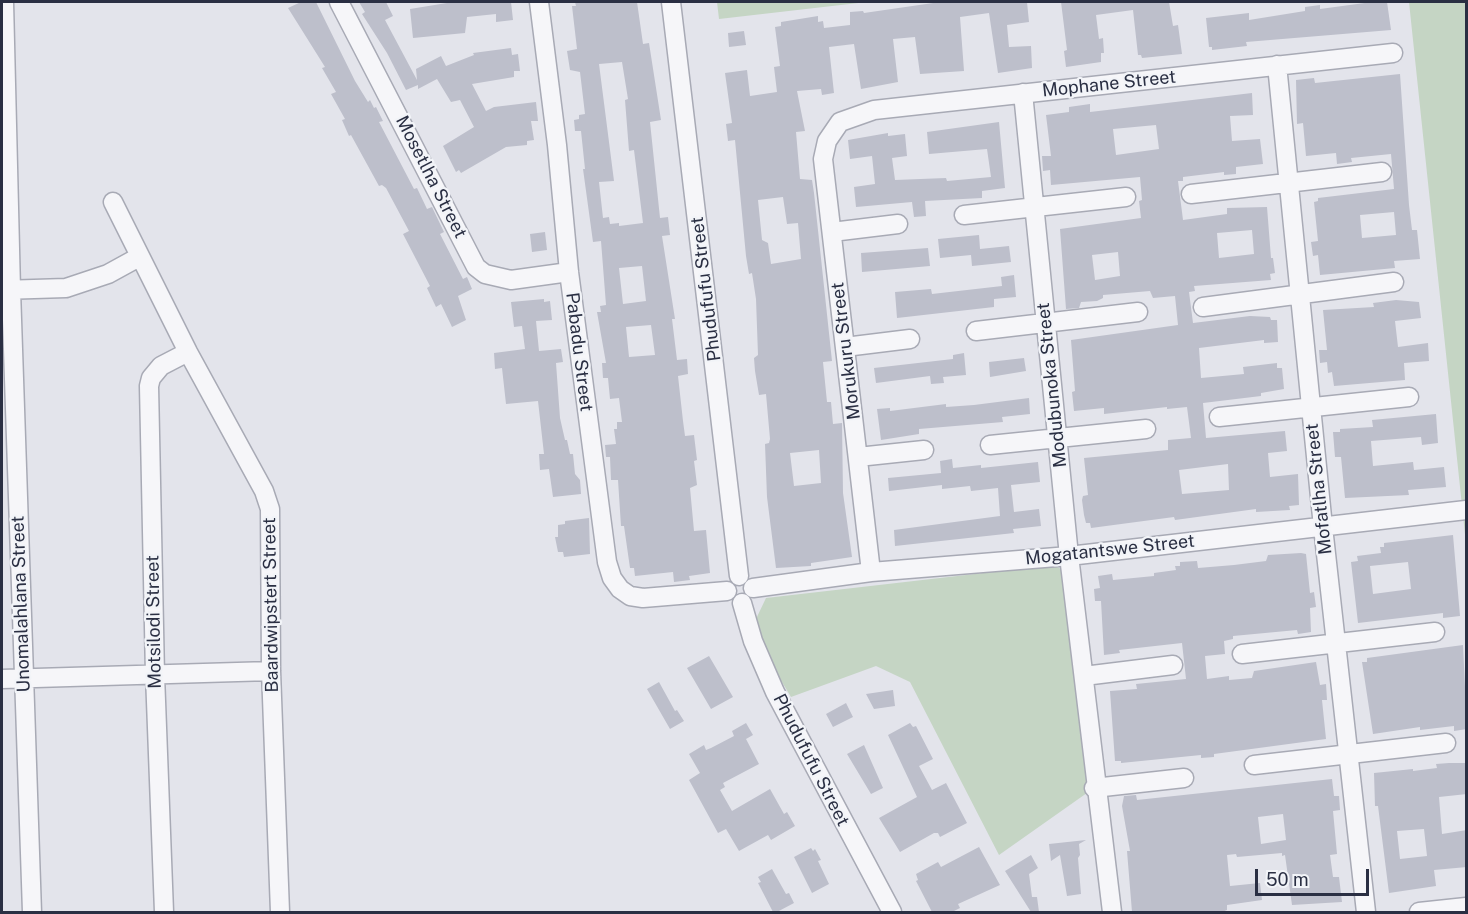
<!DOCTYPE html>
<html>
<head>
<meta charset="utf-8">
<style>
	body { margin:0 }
	#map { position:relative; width:1468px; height:914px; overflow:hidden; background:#e3e4eb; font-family:"Public Sans",sans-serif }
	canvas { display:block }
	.frame { position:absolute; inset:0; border:3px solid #2a2f43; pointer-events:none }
	.scale { position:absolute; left:1255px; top:869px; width:114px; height:27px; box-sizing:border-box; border:3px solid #2a2f43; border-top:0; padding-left:8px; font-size:18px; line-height:21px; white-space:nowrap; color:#2a2f43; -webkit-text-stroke:4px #f2f4f8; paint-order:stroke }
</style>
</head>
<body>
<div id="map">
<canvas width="1468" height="914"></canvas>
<div class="frame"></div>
<div class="scale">50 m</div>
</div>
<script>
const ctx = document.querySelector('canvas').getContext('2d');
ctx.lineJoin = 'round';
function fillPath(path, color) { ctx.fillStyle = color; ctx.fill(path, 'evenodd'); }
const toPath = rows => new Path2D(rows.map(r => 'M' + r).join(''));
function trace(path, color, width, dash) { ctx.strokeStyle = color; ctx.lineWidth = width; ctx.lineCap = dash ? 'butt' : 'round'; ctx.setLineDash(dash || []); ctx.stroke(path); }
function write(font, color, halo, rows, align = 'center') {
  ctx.font = font + ' "Public Sans",sans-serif'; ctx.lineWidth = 4.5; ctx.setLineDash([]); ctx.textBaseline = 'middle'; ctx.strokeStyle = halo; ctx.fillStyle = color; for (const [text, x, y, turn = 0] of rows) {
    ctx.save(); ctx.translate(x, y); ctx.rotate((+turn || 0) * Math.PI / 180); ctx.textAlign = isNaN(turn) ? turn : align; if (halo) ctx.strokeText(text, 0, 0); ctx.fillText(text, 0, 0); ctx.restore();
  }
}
fillPath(toPath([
	[717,2,867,2,719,19],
	[1409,2,1466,2,1466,544],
	[1053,565,1063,570,1094,788,999,855,910,682,876,666,791,697,761,647,756,619,766,598]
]), '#c5d5c4');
fillPath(toPath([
	[301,2,316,2,355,81,368,102,370,100,374,108,376,107,383,121,379,122,414,189,417,188,427,209,432,207,444,232,440,234,463,279,467,277,472,289,458,296,466,320,452,327,441,304,436,307,427,288,430,286,403,234,409,231,386,188,382,185,379,186,351,135,349,136,342,120,345,119,331,94,336,92,322,68,325,67,288,8],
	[359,2,386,2,393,16,385,20,417,80,416,69,441,56,446,66,474,55,473,53,511,48,512,55,518,54,520,71,514,71,514,77,472,84,486,111,494,107,536,102,538,121,531,121,534,140,527,141,527,145,506,147,461,173,459,170,456,172,443,146,474,127,460,100,451,102,437,79,418,89,418,85,406,90,387,53,362,14,365,12],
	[453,2,511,2,513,20,496,22,496,14,467,17,465,33,413,38,410,9],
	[575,2,637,2,643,44,649,43,661,120,650,122,660,218,668,217,670,235,662,236,675,319,672,319,677,360,687,359,688,374,678,376,683,421,685,436,694,435,697,460,694,461,697,485,690,488,694,531,706,530,710,573,689,576,690,580,674,582,673,572,635,576,634,568,630,568,624,526,621,526,618,480,611,480,610,457,606,457,605,445,616,444,614,429,617,429,617,422,622,422,619,398,610,399,608,378,603,378,602,363,606,363,597,312,601,312,600,306,606,305,601,241,593,242,583,169,585,169,581,131,575,131,574,120,579,119,579,115,585,114,580,72,570,70,567,51,577,49,572,6,576,6],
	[622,62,628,99,625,100,629,151,634,150,643,223,619,226,619,223,610,224,609,217,603,218,599,182,614,181,599,64],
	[642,266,646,301,623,304,619,268],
	[651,325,655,355,629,357,626,327],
	[940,2,1027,2,1029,22,1007,25,1009,47,1031,46,1032,68,998,73,989,13,960,17,964,71,920,74,915,37,893,39,898,82,861,89,854,44,829,47,834,93,822,95,821,89,797,91,805,131,796,132,800,179,812,180,814,193,832,361,823,362,827,402,831,402,833,424,842,423,843,493,852,557,811,563,811,566,776,568,767,497,765,444,769,443,770,439,766,394,759,395,755,371,754,358,758,355,756,299,752,273,749,274,746,256,735,140,728,141,726,124,732,123,725,73,747,70,750,96,777,92,774,67,780,66,775,27,781,26,781,22,818,16,818,22,823,21,824,28,850,25,850,12,863,11,864,13],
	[783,197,787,224,798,223,801,259,771,264,768,243,762,240,758,200],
	[819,450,821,483,794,486,790,453],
	[1061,2,1169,2,1173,26,1178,25,1182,54,1142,58,1141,55,1138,55,1133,10,1096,15,1099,39,1103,38,1104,53,1101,53,1101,62,1066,67,1064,51,1067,50],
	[1372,2,1387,2,1391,30,1246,42,1247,46,1212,50,1212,47,1209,47,1206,18,1249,13,1249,20,1305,11,1305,7,1320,5,1320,9],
	[744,31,746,45,729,47,728,33],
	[1400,74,1409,205,1412,230,1417,230,1420,259,1394,261,1395,268,1320,275,1318,255,1313,256,1311,242,1318,241,1314,202,1318,201,1318,198,1394,189,1391,154,1351,158,1352,162,1337,164,1336,153,1306,156,1303,123,1297,124,1296,80,1314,78,1315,83],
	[1394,212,1396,235,1362,238,1360,215],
	[1252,93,1253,115,1230,116,1232,141,1260,139,1263,164,1236,167,1236,174,1224,175,1224,172,1183,177,1183,181,1178,181,1182,212,1183,220,1227,214,1227,208,1267,207,1271,258,1273,258,1275,273,1270,274,1271,280,1194,286,1195,291,1189,292,1193,323,1250,316,1270,317,1271,320,1277,320,1278,342,1264,343,1264,340,1199,348,1201,378,1244,374,1243,367,1277,363,1277,368,1282,368,1284,389,1261,393,1261,396,1203,403,1206,438,1285,431,1287,451,1268,453,1270,477,1298,474,1299,505,1289,506,1290,510,1256,512,1256,509,1175,520,1174,517,1091,528,1090,523,1086,523,1084,515,1082,500,1083,496,1088,495,1084,458,1168,450,1168,440,1191,438,1187,407,1167,409,1167,407,1104,414,1104,408,1074,411,1072,392,1075,391,1071,340,1178,325,1175,296,1153,298,1150,291,1103,295,1103,298,1097,301,1081,302,1079,308,1066,309,1060,229,1141,218,1139,201,1142,200,1140,177,1051,185,1050,170,1043,171,1042,156,1051,156,1046,115,1069,112,1069,107,1090,104,1090,112],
	[1156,125,1159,149,1116,155,1113,129],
	[1252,230,1254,254,1219,258,1217,233],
	[1118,252,1120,276,1095,280,1092,255],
	[1228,464,1229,490,1182,494,1179,470],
	[999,122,1005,188,982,191,982,198,925,201,926,216,914,217,912,202,856,207,854,187,875,184,872,156,850,159,848,140,888,133,888,136,905,134,907,156,892,158,895,180,946,178,947,181,991,177,987,149,929,154,927,132],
	[545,232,547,250,532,252,530,234],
	[979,235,980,249,1009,246,1011,262,972,266,971,255,940,258,938,239],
	[928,248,930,266,862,272,861,253],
	[1014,275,1016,297,994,299,994,307,897,318,895,292,931,289,932,294,1002,286,1001,277],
	[544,299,544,302,550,301,552,320,536,321,539,351,561,349,563,362,556,363,560,418,565,440,567,440,570,454,573,454,575,474,580,480,581,494,553,497,549,469,540,470,539,454,544,454,538,401,506,404,502,368,495,369,494,353,525,349,522,326,514,327,511,302],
	[1396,300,1419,302,1421,318,1395,321,1398,347,1428,343,1429,361,1404,363,1405,380,1334,386,1332,372,1328,373,1327,362,1320,363,1319,350,1327,350,1323,310,1374,307,1373,303],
	[964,353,966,375,943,377,944,383,931,384,930,376,876,383,874,368,953,359,953,355],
	[1024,358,1026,371,990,377,989,362],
	[1029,398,1030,414,1002,417,1003,422,919,429,919,434,881,440,877,409,890,408,890,411,946,404,946,407,974,405],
	[1436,414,1438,443,1422,445,1421,437,1371,441,1373,466,1413,462,1414,470,1444,467,1446,487,1408,490,1409,495,1345,498,1341,457,1335,457,1333,432,1340,432,1340,429,1373,427,1372,420],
	[952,459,953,468,981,465,981,468,1038,462,1040,482,1011,485,1014,512,1039,509,1041,526,1013,529,1014,533,895,546,894,530,1000,516,998,488,971,491,970,486,942,489,942,485,889,491,888,478,941,473,940,461],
	[589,518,590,554,564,557,563,552,558,552,555,537,558,537,558,525,565,524,565,521],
	[1453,535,1460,616,1443,618,1443,613,1358,623,1351,562,1358,561,1357,556,1381,553,1380,547,1384,547,1384,543],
	[1408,562,1411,589,1373,594,1370,566],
	[1301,553,1306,554,1310,593,1314,592,1316,607,1310,608,1311,632,1298,634,1297,630,1233,636,1233,639,1224,641,1225,654,1205,656,1207,679,1229,676,1229,680,1252,678,1254,671,1316,662,1320,685,1326,684,1327,700,1322,700,1326,739,1214,754,1214,757,1201,758,1201,755,1121,763,1121,761,1115,761,1110,691,1137,689,1136,684,1186,679,1182,643,1119,650,1120,653,1104,655,1101,601,1095,601,1094,589,1100,588,1098,576,1112,574,1113,580,1154,576,1154,573,1176,570,1175,566,1180,566,1180,562,1197,561,1198,568,1234,565,1266,561,1268,555],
	[1463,645,1467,729,1454,731,1454,726,1420,730,1420,727,1373,734,1362,662,1367,662,1367,658],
	[709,656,733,697,711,709,687,668],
	[659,682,675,711,677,710,684,721,670,729,647,689],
	[893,690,895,706,874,709,866,694],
	[846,703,853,717,833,727,826,714],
	[746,723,753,735,746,739,759,764,723,783,725,787,720,790,732,811,770,789,784,814,787,812,795,826,771,840,768,835,739,851,726,829,718,833,689,780,700,773,689,754,704,745,706,750,711,748,734,736,732,731],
	[910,723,913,727,916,726,933,759,919,766,932,790,946,783,967,823,940,837,938,833,934,833,900,852,879,818,917,797,888,735],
	[864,745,883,788,871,794,847,754],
	[1449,763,1467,763,1467,794,1439,797,1442,834,1467,830,1467,867,1434,870,1436,886,1389,893,1378,806,1375,806,1374,773,1413,769,1413,771,1437,768,1436,764],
	[1424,829,1427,856,1400,859,1397,831],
	[1332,779,1334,796,1339,796,1340,810,1333,811,1337,854,1330,855,1333,877,1339,877,1342,902,1292,905,1285,855,1282,856,1282,853,1237,857,1236,854,1227,855,1230,886,1260,883,1262,900,1227,905,1227,910,1222,912,1132,912,1127,851,1130,851,1122,806,1124,796,1136,795,1137,800],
	[1283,814,1286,840,1261,844,1258,817],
	[1086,840,1079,844,1080,855,1078,858,1081,894,1067,896,1060,855,1051,861,1049,844],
	[979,847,1000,885,958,904,960,908,952,912,932,912,916,881,918,880,916,874,938,862,941,867],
	[811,848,813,851,815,849,821,860,818,861,829,884,812,893,794,857],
	[1031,855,1038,868,1029,874,1032,897,1037,897,1039,912,1031,912,1005,871],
	[772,869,786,894,789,893,794,903,777,912,773,912,758,883,761,882,758,877]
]), '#bdbfcb');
const minor = toPath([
	[4,2,11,290,32,912],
	[339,2,476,267,485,274,511,280,569,272],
	[539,2,557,145,569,272,607,562,612,578,620,589,630,596,643,598,727,591],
	[671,2,739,576],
	[1277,65,1323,527,1366,912],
	[1023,93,1069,556,1112,912],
	[1191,194,1382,172],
	[113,202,188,352,264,491,270,509,271,671,280,912],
	[964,215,1126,197],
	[832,232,898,224],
	[2,290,66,288,108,274,139,257],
	[1203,307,1394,282],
	[976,331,1138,312],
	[845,347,910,339],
	[1219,417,1409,397],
	[990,445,1146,429],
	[858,457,924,450],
	[871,572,823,159,827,141,840,122,874,110,1393,53],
	[753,588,871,572,1069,556,1466,510],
	[742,603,753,641,775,692,892,912],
	[1242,654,1435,632],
	[1084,676,1173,665],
	[2,679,271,671],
	[1254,765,1446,743],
	[1094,788,1184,778],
	[164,912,155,675,149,386,151,378,161,366,188,352],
	[1419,912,1466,907]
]);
trace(minor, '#a8aab5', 21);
trace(minor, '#f6f6f9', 18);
write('18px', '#2a2f43', '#f2f4f8', [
	["Mophane Street",1109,84,-6],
	["Mosetlha Street",431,177,63],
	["Phudufufu Street",706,289,-97],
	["Morukuru Street",846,351,-97],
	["Pabadu Street",579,352,83],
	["Modubunoka Street",1052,385,-96],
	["Mofatlha Street",1319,489,-96],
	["Mogatantswe Street",1110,550,-6],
	["Unomalahlana Street",21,604,-92],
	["Baardwipstert Street",271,605,-91],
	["Motsilodi Street",154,622,-91],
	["Phudufufu Street",811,760,63]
]);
</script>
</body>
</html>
